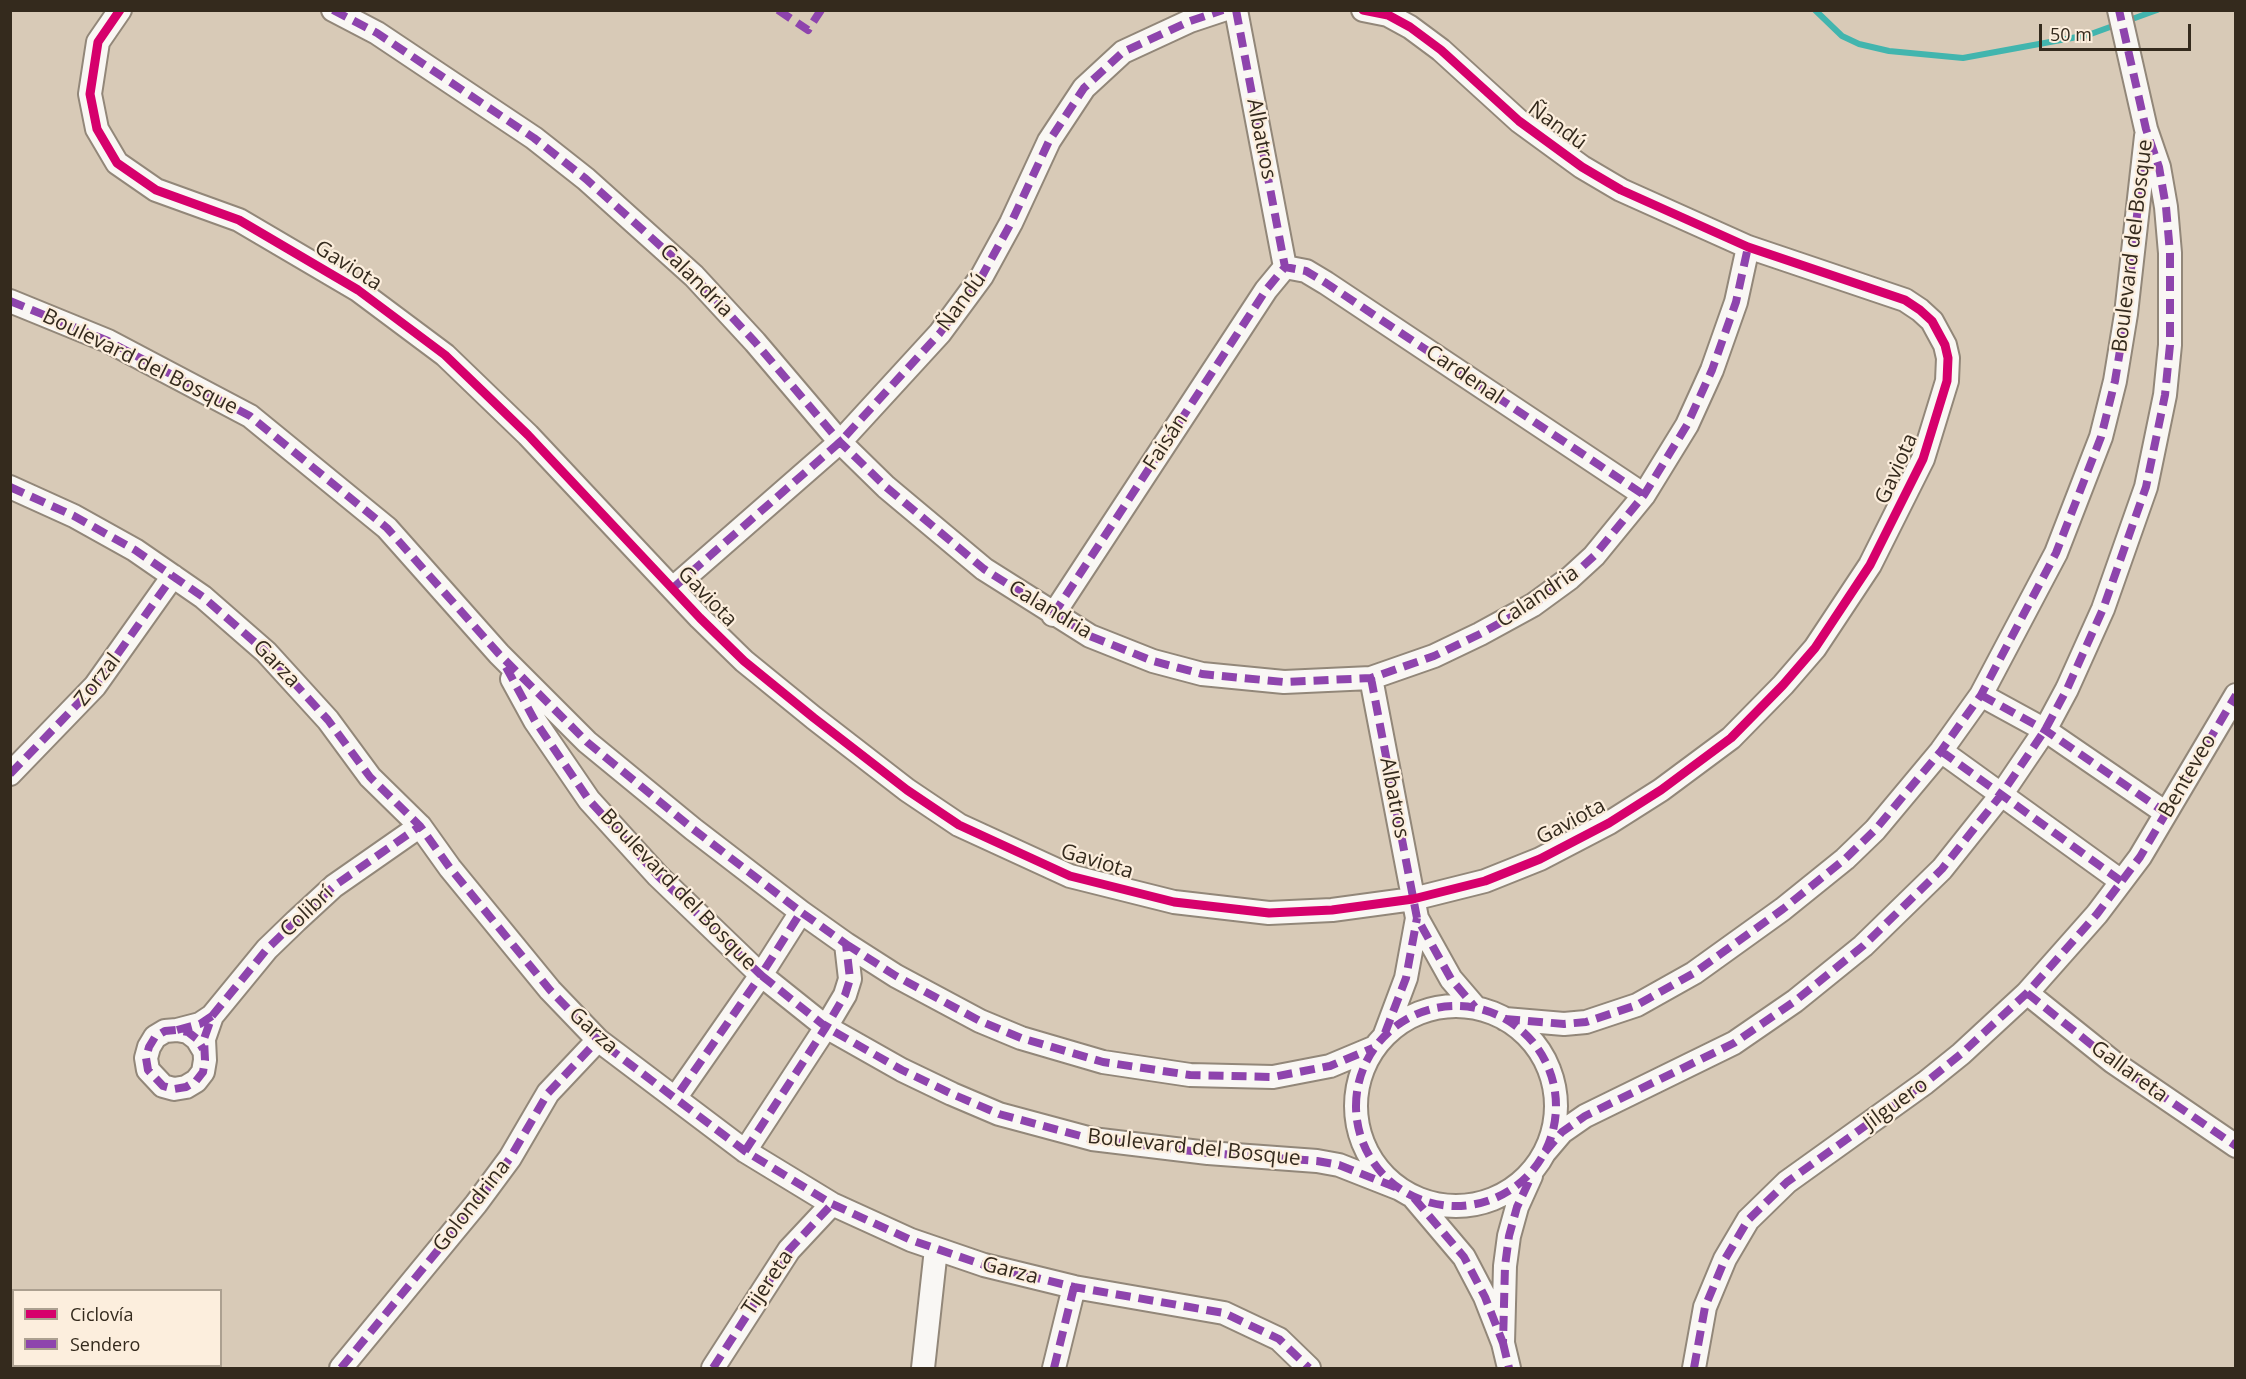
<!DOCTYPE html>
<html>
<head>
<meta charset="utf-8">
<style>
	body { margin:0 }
	#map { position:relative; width:2246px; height:1379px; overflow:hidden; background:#d8cab7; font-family:"Open Sans",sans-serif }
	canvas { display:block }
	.frame { position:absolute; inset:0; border:12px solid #342a1d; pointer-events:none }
	.legend { position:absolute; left:12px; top:1289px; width:210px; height:78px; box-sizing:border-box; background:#fceedd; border:2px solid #aca090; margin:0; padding:8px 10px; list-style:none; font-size:18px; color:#342a1d }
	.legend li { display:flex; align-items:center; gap:12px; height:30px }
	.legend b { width:30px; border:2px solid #aca090 }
	.scale { position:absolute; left:2039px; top:24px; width:152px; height:27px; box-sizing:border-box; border:3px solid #342a1d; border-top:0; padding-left:8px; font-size:18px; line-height:21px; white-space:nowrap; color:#342a1d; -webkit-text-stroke:4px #fceedd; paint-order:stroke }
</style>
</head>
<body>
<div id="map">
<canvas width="2246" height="1379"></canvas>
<div class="frame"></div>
<ul class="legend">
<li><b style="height:8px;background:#d6006c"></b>Ciclovía</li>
<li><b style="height:8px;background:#8e44ad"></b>Sendero</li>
</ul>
<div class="scale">50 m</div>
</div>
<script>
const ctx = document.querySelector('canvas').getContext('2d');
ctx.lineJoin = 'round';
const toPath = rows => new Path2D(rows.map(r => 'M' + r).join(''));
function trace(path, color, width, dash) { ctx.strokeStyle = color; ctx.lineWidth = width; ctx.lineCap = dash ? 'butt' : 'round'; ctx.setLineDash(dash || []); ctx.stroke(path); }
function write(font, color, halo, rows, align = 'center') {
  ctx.font = font + ' "Open Sans",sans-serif'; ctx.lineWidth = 4.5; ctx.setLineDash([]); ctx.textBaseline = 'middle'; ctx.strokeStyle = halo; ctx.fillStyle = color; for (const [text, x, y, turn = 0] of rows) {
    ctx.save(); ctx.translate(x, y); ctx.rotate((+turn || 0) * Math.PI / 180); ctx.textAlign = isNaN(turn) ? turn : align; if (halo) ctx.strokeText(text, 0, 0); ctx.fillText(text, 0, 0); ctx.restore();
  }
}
trace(toPath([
	[1815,10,1842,36,1859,44,1889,51,1963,58,2088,35,2157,10]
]), '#42b5ae', 6);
const street = toPath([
	[120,10,98,42,90,94,97,129,117,163,156,190,239,220,358,290,445,355,528,435,700,618,744,661,814,718,907,790,959,825,1070,876,1174,902,1269,913,1332,910,1413,899,1485,881,1540,859,1609,823,1661,790,1731,738,1783,685,1815,648,1870,565,1923,459,1947,381,1948,358,1945,345,1932,321,1920,310,1905,300,1748,247,1621,190,1582,167,1519,121,1441,50,1410,27,1388,15,1363,10],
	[333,10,377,33,534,138,586,179,694,276,755,342,840,442,886,487,984,569,1090,636,1153,661,1202,674,1284,682,1371,678,1434,656,1480,634,1533,605,1570,578,1594,556,1644,495,1687,425,1712,370,1736,302,1748,247],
	[1236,10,1285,267],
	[10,301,108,341,250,416,387,528,499,654,587,742,693,829,801,912],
	[10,487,74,516,135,550,203,597,266,652,328,720,370,777,420,826,450,868,550,990,598,1040,745,1151,832,1204,911,1240,984,1265,1074,1287,1224,1313,1279,1339,1309,1368],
	[673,588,840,442,940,333,982,276,1011,223,1049,141,1084,88,1123,52,1190,21,1223,10],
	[1053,615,1266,290,1285,267,1306,271,1326,283,1644,495],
	[1371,678,1417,918,1451,979,1475,1007],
	[512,679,535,721,589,800,658,876,761,975,676,1097],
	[1981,695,2045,730,2166,813],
	[1941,751,2121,881],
	[10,774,95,686,173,576],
	[846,944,896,976,980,1021,1021,1038,1103,1062,1190,1075,1273,1077,1330,1066,1373,1048],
	[2027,993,2113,1062,2236,1146],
	'1356 1106a100 100 0 1 1 200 0a100 100 0 1 1-200 0Z',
	[212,1016,267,949,296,921,334,886,420,826],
	[1505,1019,1564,1024,1586,1022,1637,1005,1694,973,1783,909,1845,859,1875,830,1941,751,1981,695,2056,553,2101,437,2115,381,2126,314,2146,136],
	[177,1030,200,1024,212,1016,204,1039,205,1060,203,1072,196,1081,186,1087,174,1089,163,1086,148,1070,146,1058,149,1047,155,1037,165,1031,177,1030,188,1032,197,1039,203,1049],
	[1385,1034,1406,978,1417,918],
	[745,1151,826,1027,845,995,850,979,846,944,801,912,761,975,826,1027,902,1070,952,1094,999,1114,1092,1139,1208,1153,1317,1161,1339,1165,1400,1189],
	[1545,1152,1562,1132,1585,1116,1734,1043,1795,1001,1863,946,1942,869,2001,795,2045,730,2067,689,2103,609,2146,487,2165,395,2170,345,2170,253,2166,207,2159,167,2146,129,2119,10],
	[1414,1198,1464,1257,1485,1297,1503,1343,1505,1266,1509,1236,1517,1207,1531,1176],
	[1503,1343,1509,1368],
	[341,1368,476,1204,510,1158,548,1093,598,1040],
	[713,1368,789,1250,832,1204],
	[923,1368,936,1249],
	[1054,1368,1074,1287],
	[1694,1368,1705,1307,1725,1259,1748,1220,1787,1182,1925,1083,1961,1054,2027,993,2097,914,2140,857,2236,695]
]);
trace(street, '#928779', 26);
trace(street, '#f9f7f4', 22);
trace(toPath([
	[333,10,377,33,534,138,586,179,694,276,755,342,840,442,886,487,984,569,1090,636,1153,661,1202,674,1284,682,1371,678,1434,656,1480,634,1533,605,1570,578,1594,556,1644,495,1687,425,1712,370,1736,302,1748,247],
	[778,10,808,30,821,10],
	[1236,10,1285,267],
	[10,301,108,341,250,416,387,528,499,654,587,742,693,829,801,912],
	[10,487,74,516,135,550,203,597,266,652,328,720,370,777,420,826,450,868,550,990,598,1040,745,1151,832,1204,911,1240,984,1265,1074,1287,1224,1313,1279,1339,1309,1368],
	[673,588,840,442,940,333,982,276,1011,223,1049,141,1084,88,1123,52,1190,21,1223,10],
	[1053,615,1266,290,1285,267,1306,271,1326,283,1644,495],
	[506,667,535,721,589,800,658,876,761,975,676,1097],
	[1371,678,1417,918,1451,979,1475,1007],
	[1981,695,2045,730,2166,813],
	[1941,751,2121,881],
	[10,774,95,686,173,576],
	[846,944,896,976,980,1021,1021,1038,1103,1062,1190,1075,1273,1077,1330,1066,1373,1048],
	[2027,993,2113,1062,2236,1146],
	'1356 1106a100 100 0 1 1 200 0a100 100 0 1 1-200 0Z',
	[212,1016,267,949,296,921,334,886,420,826],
	[1505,1019,1564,1024,1586,1022,1637,1005,1694,973,1783,909,1845,859,1875,830,1941,751,1981,695,2056,553,2101,437,2115,381,2126,314,2146,135],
	[177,1030,200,1024,212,1016,204,1039,205,1060,203,1072,196,1081,186,1087,174,1089,163,1086,148,1070,146,1058,149,1047,155,1037,165,1031,177,1030,188,1032,197,1039,203,1049],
	[1385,1033,1406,978,1417,918],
	[745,1151,826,1027,845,995,850,979,846,944,801,912,761,975,826,1027,902,1070,952,1094,999,1114,1092,1139,1208,1153,1317,1161,1339,1165,1400,1189],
	[1545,1152,1562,1132,1585,1116,1734,1043,1795,1001,1863,946,1942,869,2001,795,2045,730,2067,689,2103,609,2146,487,2165,395,2170,345,2170,253,2166,207,2159,167,2146,129,2119,10],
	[1414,1198,1464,1257,1485,1297,1503,1343,1505,1266,1509,1236,1517,1207,1532,1175],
	[1503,1343,1509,1368],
	[341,1368,476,1204,510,1158,548,1093,598,1040],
	[713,1368,789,1250,832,1204],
	[1054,1368,1074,1287],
	[1694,1368,1705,1307,1725,1259,1748,1220,1787,1182,1925,1083,1961,1054,2027,993,2097,914,2140,857,2236,695]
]), '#8e44ad', 8, [15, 8]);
trace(toPath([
	[120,10,98,42,90,94,97,129,117,163,156,190,239,220,358,290,445,355,528,435,700,618,744,661,814,718,907,790,959,825,1070,876,1174,902,1269,913,1332,910,1413,899,1485,881,1540,859,1609,823,1661,790,1731,738,1783,685,1815,648,1870,565,1923,459,1947,381,1948,358,1945,345,1932,321,1920,310,1905,300,1748,247,1621,190,1582,167,1519,121,1441,50,1410,27,1388,15,1363,10]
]), '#d6006c', 9);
write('21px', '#342a1d', '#fceedd', [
	["Ñandú",1557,126,36],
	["Albatros",1261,139,79],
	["Boulevard del Bosque",2133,246,-83],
	["Gaviota",348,266,32],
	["Calandria",696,281,45],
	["Ñandú",962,302,-54],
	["Boulevard del Bosque",140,362,26],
	["Cardenal",1464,375,34],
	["Faisán",1166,442,-57],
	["Gaviota",1897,469,-66],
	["Gaviota",707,597,46],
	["Calandria",1538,597,-34],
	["Calandria",1050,610,31],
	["Garza",276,664,46],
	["Zorzal",98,680,-52],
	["Benteveo",2188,776,-60],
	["Albatros",1394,798,79],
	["Gaviota",1571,822,-28],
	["Gaviota",1097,862,17],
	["Boulevard del Bosque",678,890,46],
	["Colibrí",307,912,-43],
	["Garza",593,1031,42],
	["Gallareta",2129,1072,36],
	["Jilguero",1896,1104,-36],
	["Boulevard del Bosque",1194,1148,6],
	["Golondrina",472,1206,-52],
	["Garza",1010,1271,14],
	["Tijereta",768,1283,-56]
]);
</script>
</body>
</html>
